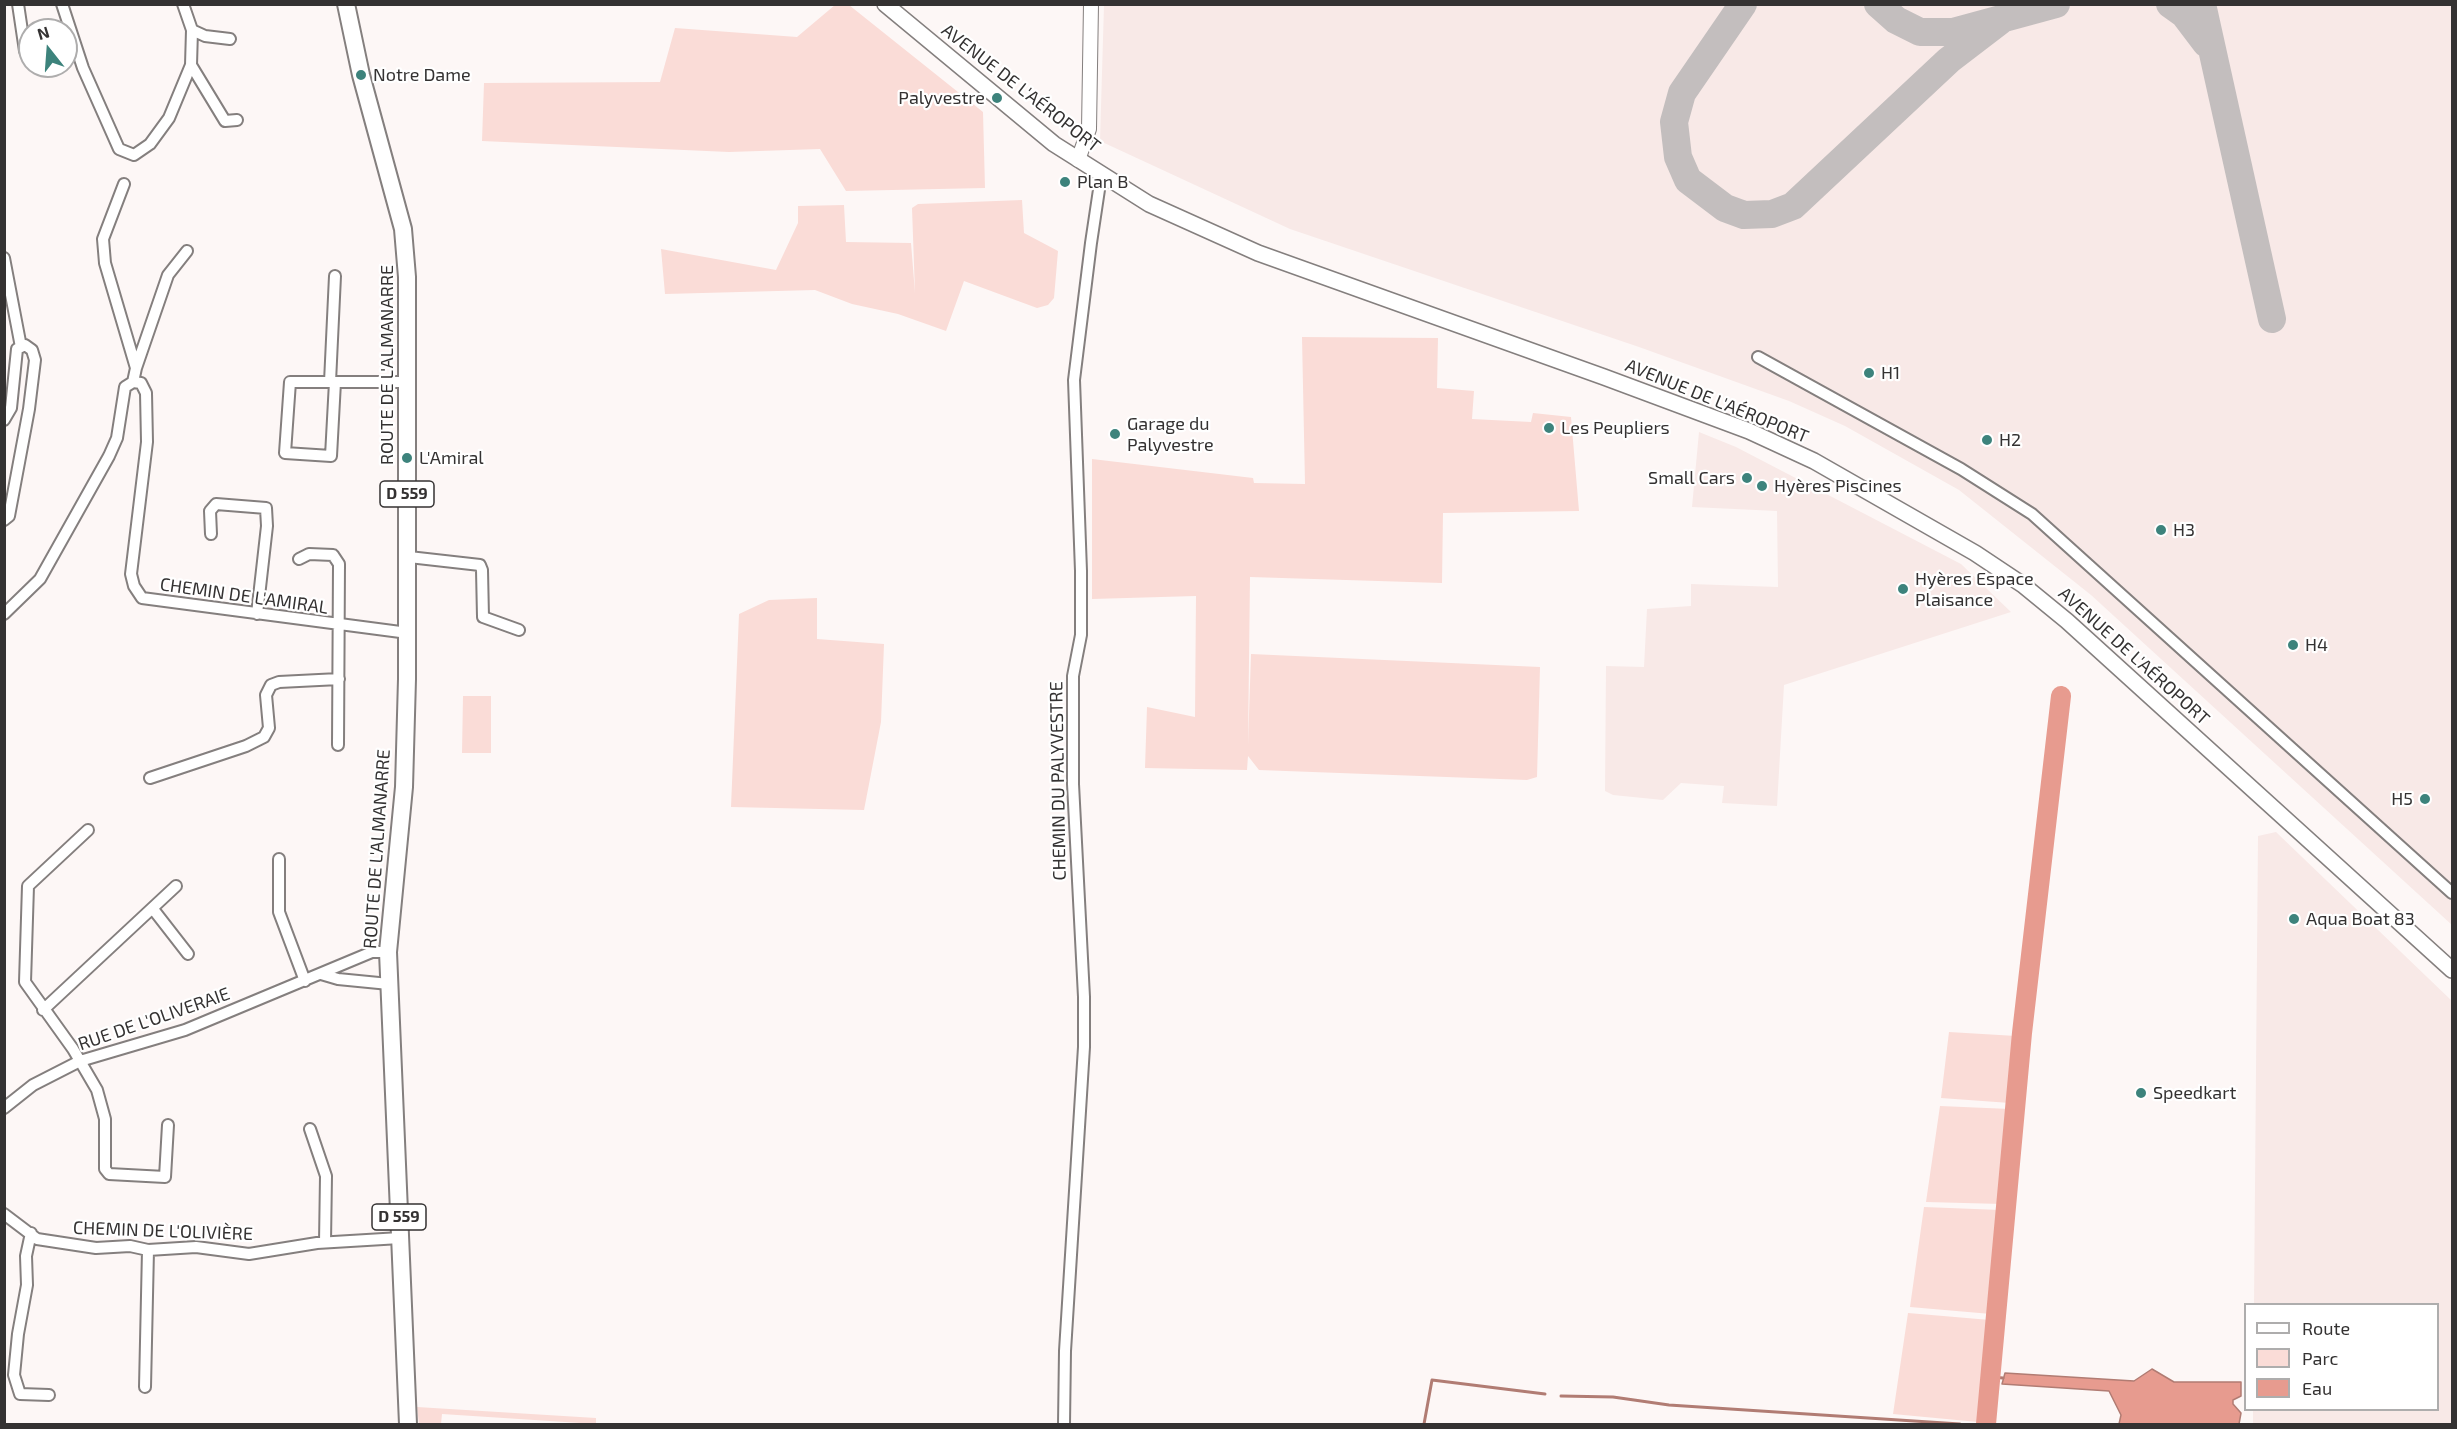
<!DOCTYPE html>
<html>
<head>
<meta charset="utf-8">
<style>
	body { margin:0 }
	#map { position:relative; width:2457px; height:1429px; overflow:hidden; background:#fdf7f6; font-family:"Exo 2",sans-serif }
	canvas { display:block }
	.frame { position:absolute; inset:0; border:6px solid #343232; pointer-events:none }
	.legend { position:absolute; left:2244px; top:1303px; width:195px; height:108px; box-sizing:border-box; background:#fff; border:2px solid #aeadad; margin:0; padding:8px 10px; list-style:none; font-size:18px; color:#343232 }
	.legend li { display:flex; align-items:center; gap:12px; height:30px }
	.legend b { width:30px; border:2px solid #aeadad }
	.north { position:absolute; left:18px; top:18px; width:60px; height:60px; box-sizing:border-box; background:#fff; border:2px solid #aeadad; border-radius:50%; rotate:343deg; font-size:16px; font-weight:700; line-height:24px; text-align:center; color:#343232 }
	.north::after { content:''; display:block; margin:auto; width:21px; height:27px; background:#3d837c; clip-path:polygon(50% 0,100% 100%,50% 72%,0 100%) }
</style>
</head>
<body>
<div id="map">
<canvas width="2457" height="1429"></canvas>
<div class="frame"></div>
<ul class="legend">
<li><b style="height:8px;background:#fff"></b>Route</li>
<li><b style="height:16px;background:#fadcd7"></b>Parc</li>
<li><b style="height:16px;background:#e79b8f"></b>Eau</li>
</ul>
<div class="north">N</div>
</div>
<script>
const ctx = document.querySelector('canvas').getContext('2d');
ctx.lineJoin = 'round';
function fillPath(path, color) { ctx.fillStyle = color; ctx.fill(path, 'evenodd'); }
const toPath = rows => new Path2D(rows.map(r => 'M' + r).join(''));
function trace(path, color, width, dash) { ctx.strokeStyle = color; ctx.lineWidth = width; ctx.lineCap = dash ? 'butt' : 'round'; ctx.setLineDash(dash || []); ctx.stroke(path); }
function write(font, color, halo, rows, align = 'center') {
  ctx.font = font + ' "Exo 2",sans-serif'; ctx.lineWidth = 4.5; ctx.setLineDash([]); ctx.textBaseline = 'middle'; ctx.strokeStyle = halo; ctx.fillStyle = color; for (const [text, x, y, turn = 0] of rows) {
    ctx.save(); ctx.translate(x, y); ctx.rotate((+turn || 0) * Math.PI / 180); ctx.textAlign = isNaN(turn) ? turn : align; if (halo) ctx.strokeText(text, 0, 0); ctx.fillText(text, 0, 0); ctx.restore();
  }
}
fillPath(toPath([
	[1104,5,2452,5,2452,925,2091,595,1959,490,1845,426,1789,401,1639,347,1290,229,1100,141],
	[1699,432,1736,447,1961,564,2011,612,1784,685,1777,806,1722,803,1724,786,1681,783,1663,800,1613,795,1605,791,1606,666,1644,667,1647,609,1691,606,1691,584,1778,587,1777,511,1692,507],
	[2276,832,2452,1001,2452,1423,2253,1424,2253,1410,2438,1410,2438,1304,2254,1304,2258,836]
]), '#f8e9e7');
fillPath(toPath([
	[835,5,849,5,983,112,985,188,846,191,820,149,729,152,482,141,484,83,660,82,675,28,797,37],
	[1022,200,1024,233,1058,251,1054,298,1048,305,1037,308,964,281,946,331,898,314,852,304,815,290,665,294,661,249,776,270,798,223,798,206,844,205,846,242,911,243,915,293,912,208,918,204],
	[1302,337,1438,338,1437,388,1474,391,1472,419,1531,422,1533,413,1571,417,1579,511,1443,513,1442,583,1250,577,1248,745,1251,654,1540,667,1537,777,1527,780,1259,770,1248,756,1247,770,1145,768,1147,707,1195,717,1196,596,1092,599,1092,459,1253,478,1254,483,1305,484],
	[817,598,817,639,884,644,881,722,864,810,731,807,739,614,769,600],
	[463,696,491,696,491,753,462,753],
	[1949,1032,2016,1036,2010,1103,1941,1098],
	[1940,1106,2010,1109,2002,1204,1926,1202],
	[1924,1207,2000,1210,1991,1314,1910,1307],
	[1908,1313,1990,1320,1978,1422,1893,1414],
	[417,1407,596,1418,596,1424,442,1414,441,1424,419,1424]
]), '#fadcd7');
const water = toPath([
	[2152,1369,2174,1382,2241,1382,2241,1396,2233,1400,2233,1404,2241,1413,2239,1424,2119,1424,2121,1415,2109,1391,2002,1384,2005,1373,2134,1381,2152,1369]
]);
fillPath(water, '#e79b8f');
trace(water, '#b17c73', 1.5);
trace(toPath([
	[1992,1377,2003,1378],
	[1561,1396,1613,1397,1669,1405,1960,1424],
	[1424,1424,1432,1380,1545,1394]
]), '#b17c73', 3);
trace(toPath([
	[1986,1424,2022,1033,2061,696]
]), '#e79b8f', 20);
trace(toPath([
	[1743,4,1682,93,1674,122,1678,157,1688,180,1725,208,1744,215,1772,214,1793,206,1949,60,2000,21],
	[1878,4,1896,20,1920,32,1953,32,2056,4],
	[2170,4,2184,14,2206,43],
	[2202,4,2272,319]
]), '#c3bebe', 28);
const minor = toPath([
	[18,4,25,51],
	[62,4,83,68,119,149,134,155,150,144,169,118,191,65,192,30,183,4],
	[192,30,205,36,230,39],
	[191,65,225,121,237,120],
	[124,184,103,239,105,263,136,368,133,382],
	[4,258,21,347],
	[1758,357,1961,469,2032,514,2452,893],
	[136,368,168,275,187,251],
	[330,382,335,276],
	[335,382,331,456,285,453,290,382,407,382],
	[4,420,11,408,17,349,25,345,32,350,35,360,29,409,9,516,4,520],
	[211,534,210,511,216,504,266,508,267,526,257,614],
	[409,557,480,565,482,570,483,617,519,630],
	[299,559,309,554,333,555,339,564,338,745],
	[4,614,40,579,109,456,117,438,125,387,133,382,141,383,146,393,147,442,131,574,134,586,142,598,408,633],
	[150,778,246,746,264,737,269,728,266,695,271,685,279,682,339,679],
	[88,830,28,886,25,982,73,1049,97,1090,105,1119,105,1169,109,1174,165,1177,168,1125],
	[279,859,279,912,305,981],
	[153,909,188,954],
	[321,974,338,979,389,984],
	[43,1010,176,886],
	[4,1108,33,1085,80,1061,185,1030,372,952,388,952],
	[310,1129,326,1176,325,1242],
	[4,1214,37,1239,96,1248,130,1246,148,1250,196,1247,249,1254,317,1243,400,1238],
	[31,1233,26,1256,27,1285,18,1334,14,1375,20,1394,49,1395],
	[145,1387,148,1250],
	[1064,1424,1065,1351,1084,1047,1084,997,1073,784,1073,676,1081,635,1081,571,1074,380,1091,243,1100,183,1104,177]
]);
const tertiary = toPath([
	[1078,160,1089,129,1091,4]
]);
const secondary = toPath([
	[885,4,1054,144,1149,204,1258,253,1604,377,1749,431,1814,461,1975,553,2023,585,2067,621,2452,970]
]);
const primary = toPath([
	[346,4,361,75,403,229,407,277,407,679,404,787,388,952,408,1424]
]);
trace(minor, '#847f7e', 14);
trace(tertiary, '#847f7e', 16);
trace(secondary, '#847f7e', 18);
trace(primary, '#847f7e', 20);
trace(minor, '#fff', 10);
trace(tertiary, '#fff', 14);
trace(secondary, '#fff', 15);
trace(primary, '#fff', 16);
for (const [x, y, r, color] of [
	[361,75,6,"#3d837c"],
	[997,98,6,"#3d837c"],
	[1065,182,6,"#3d837c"],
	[1869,373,6,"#3d837c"],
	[1549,428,6,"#3d837c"],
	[1115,434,6,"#3d837c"],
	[1987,440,6,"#3d837c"],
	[407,458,6,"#3d837c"],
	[1747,478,6,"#3d837c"],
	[1762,486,6,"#3d837c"],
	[2161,530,6,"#3d837c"],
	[1903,589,6,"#3d837c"],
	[2293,645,6,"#3d837c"],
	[2425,799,6,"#3d837c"],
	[2294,919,6,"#3d837c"],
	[2141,1093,6,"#3d837c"]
]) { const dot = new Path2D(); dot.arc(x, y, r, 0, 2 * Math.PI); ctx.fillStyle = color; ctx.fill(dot); trace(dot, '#fff', 2); }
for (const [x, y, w] of [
	[407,494,54],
	[399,1217,54]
]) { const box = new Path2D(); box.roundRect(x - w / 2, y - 13, w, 26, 4.5); ctx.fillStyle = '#fff'; ctx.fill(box); trace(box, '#343232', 1.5); }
write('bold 16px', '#343232', null, [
	["D 559",407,494],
	["D 559",399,1217]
]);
write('18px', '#343232', '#fff', [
	["Notre Dame",373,75],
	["Palyvestre",985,98,"right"],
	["Plan B",1077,182],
	["H1",1881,373],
	["Garage du",1127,424],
	["Palyvestre",1127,445],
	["Les Peupliers",1561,428],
	["H2",1999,440],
	["L'Amiral",419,458],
	["Small Cars",1735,478,"right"],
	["Hyères Piscines",1774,486],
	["H3",2173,530],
	["Hyères Espace",1915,579],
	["Plaisance",1915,600],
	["H4",2305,645],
	["H5",2413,799,"right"],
	["Aqua Boat 83",2306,919],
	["Speedkart",2153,1093]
], 'left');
write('18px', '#343232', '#fff', [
	["AVENUE DE L'AÉROPORT",1021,88,38],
	["ROUTE DE L'ALMANARRE",387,365,-90],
	["AVENUE DE L'AÉROPORT",1717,401,22],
	["CHEMIN DE L'AMIRAL",244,596,8],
	["AVENUE DE L'AÉROPORT",2134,656,42],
	["CHEMIN DU PALYVESTRE",1058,781,-91],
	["ROUTE DE L'ALMANARRE",377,849,-86],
	["RUE DE L'OLIVERAIE",154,1019,-19],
	["CHEMIN DE L'OLIVIÈRE",163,1231,2]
]);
</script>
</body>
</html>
